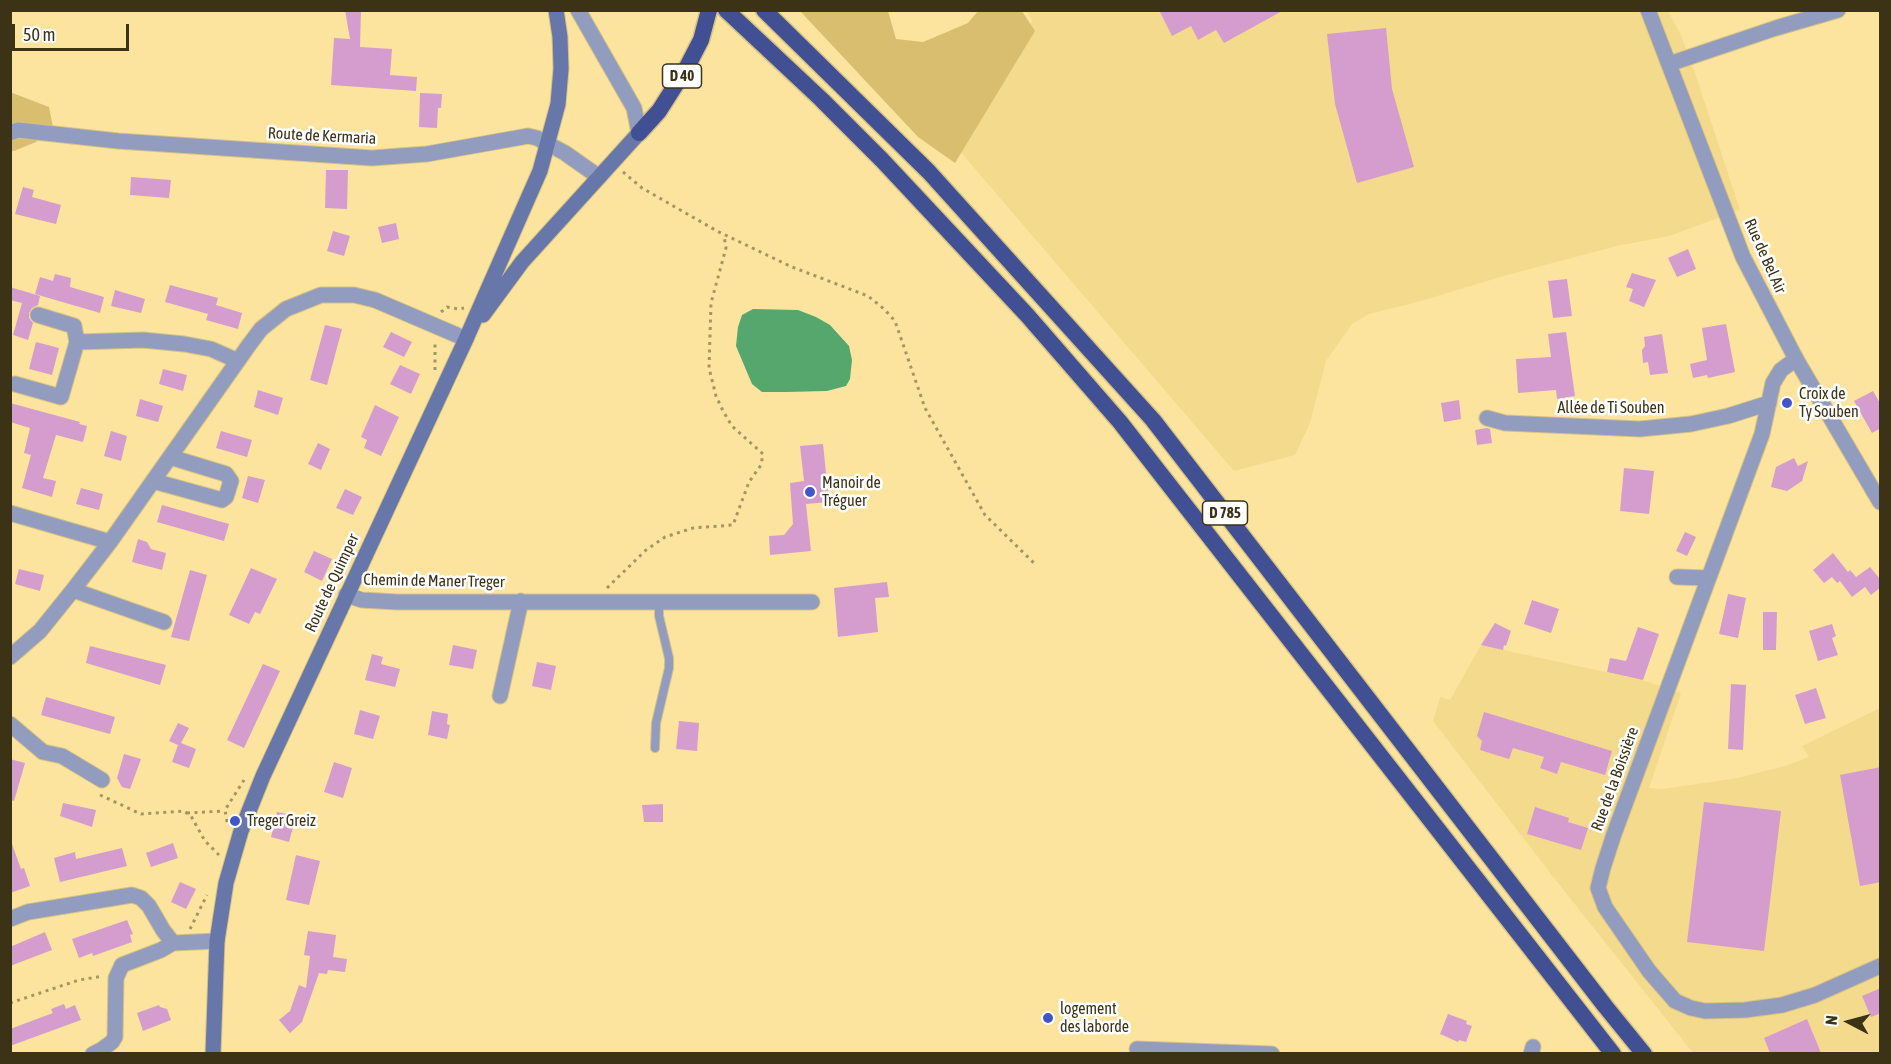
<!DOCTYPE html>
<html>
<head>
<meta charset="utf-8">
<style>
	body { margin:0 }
	#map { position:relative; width:1891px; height:1064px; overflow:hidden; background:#fce49f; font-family:"Asap Condensed",sans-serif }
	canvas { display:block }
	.frame { position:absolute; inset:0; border:12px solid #3c3317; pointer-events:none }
	.north { position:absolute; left:1819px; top:992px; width:60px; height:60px; -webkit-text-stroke:4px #fff; paint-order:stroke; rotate:276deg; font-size:16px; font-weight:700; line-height:24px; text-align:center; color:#3c3317 }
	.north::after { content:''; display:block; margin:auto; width:21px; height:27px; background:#3c3317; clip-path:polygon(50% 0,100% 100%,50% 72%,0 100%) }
	.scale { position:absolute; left:12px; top:24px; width:117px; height:27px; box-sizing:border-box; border:3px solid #3c3317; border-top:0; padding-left:8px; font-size:18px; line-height:21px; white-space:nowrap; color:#3c3317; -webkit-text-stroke:4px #fff; paint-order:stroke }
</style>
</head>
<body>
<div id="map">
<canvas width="1891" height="1064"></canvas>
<div class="frame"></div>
<div class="north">N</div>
<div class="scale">50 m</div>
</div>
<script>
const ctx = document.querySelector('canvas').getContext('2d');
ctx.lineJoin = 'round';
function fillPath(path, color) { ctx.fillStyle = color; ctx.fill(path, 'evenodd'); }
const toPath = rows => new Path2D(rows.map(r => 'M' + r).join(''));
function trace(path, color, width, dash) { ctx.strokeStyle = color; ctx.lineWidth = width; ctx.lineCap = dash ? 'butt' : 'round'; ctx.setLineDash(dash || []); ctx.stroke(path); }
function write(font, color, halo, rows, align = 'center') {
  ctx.font = font + ' "Asap Condensed",sans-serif'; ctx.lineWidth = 5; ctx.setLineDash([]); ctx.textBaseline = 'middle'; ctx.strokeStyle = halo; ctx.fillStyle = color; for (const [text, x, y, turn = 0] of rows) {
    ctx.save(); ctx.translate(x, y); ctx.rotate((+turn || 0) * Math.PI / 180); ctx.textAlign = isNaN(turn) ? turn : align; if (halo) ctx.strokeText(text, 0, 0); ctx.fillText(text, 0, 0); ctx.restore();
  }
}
fillPath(toPath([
	[1027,11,1668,11,1680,33,1695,73,1740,210,1669,236,1617,246,1507,275,1414,303,1369,314,1352,324,1326,361,1310,423,1295,455,1234,471,958,149,1032,21],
	[1481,645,1642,680,1681,693,1649,788,1663,789,1738,778,1785,766,1809,757,1802,746,1880,708,1880,1053,1693,1053,1558,883,1433,721,1440,697,1450,700]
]), '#f4da8c');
fillPath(toPath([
	[800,11,888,11,896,39,923,42,968,23,978,11,1022,11,1035,31,955,163,918,137],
	[10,92,49,107,53,127,36,142,14,151,11,151]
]), '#d9be70');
fillPath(toPath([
	[753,309,798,310,816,317,830,325,849,346,852,360,850,379,846,386,827,391,786,392,762,392,752,384,736,346,738,327,742,315]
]), '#56a76d');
fillPath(toPath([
	[345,10,361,10,360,47,392,49,390,75,417,77,416,91,331,85,334,38,350,39],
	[1159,10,1284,10,1224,43,1216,30,1198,40,1191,26,1172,36],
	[1386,28,1392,89,1414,167,1357,183,1335,104,1327,34],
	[420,93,442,94,441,108,438,108,437,128,419,127],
	[326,170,348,170,347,209,325,208],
	[131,177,171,180,169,198,130,195],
	[23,187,34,190,32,197,61,205,56,224,15,214],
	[396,223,399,239,382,243,378,227],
	[333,231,350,236,344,256,327,251],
	[1688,249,1696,269,1677,277,1668,258],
	[1632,273,1656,280,1644,307,1629,301,1633,289,1626,287],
	[55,274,71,278,70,287,104,297,100,313,35,294,40,277,53,281],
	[1567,279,1572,316,1553,318,1548,281],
	[170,285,218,298,216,305,242,313,238,329,206,320,208,314,165,302],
	[10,287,40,296,38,305,32,308,29,313,29,318,33,323,28,340,13,335,22,303,10,300],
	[115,290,145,299,141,313,111,306],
	[1726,324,1735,372,1708,378,1707,375,1693,378,1690,364,1707,360,1702,328],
	[325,325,342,329,327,385,310,380],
	[391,332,412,342,404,357,383,347],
	[1566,332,1575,396,1557,399,1556,390,1518,393,1516,359,1551,357,1548,334],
	[1662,334,1668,373,1650,375,1648,362,1643,363,1642,350,1645,346,1644,337],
	[36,342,59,348,52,375,29,369],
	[400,365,420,374,411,394,390,384],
	[163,369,187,375,183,391,159,384],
	[258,390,283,398,278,415,254,407],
	[1873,391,1881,405,1881,428,1872,433,1854,401],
	[140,399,163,406,158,422,136,416],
	[1459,400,1461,419,1444,422,1441,403],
	[10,403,80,422,79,424,87,426,83,442,56,435,43,478,56,481,52,497,22,488,31,455,24,453,30,428,10,422],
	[375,405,399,417,381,456,364,448,367,440,361,437],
	[1487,428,1490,429,1492,443,1477,445,1475,430],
	[111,431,127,436,121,461,104,456],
	[221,431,252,440,247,457,216,448],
	[318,443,330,449,321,470,308,464],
	[823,444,829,502,806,504,811,551,770,555,769,536,784,535,793,524,790,483,804,481,800,446],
	[1794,458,1798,466,1808,461,1802,481,1787,491,1771,487,1776,467],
	[1624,468,1654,471,1649,514,1620,511],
	[248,476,265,480,258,503,242,498],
	[81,488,103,494,99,510,76,504],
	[345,489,362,497,353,515,336,508],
	[162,505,229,524,224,541,157,522],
	[1685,532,1696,537,1687,556,1676,551],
	[138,539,147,542,151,549,166,553,162,570,132,562],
	[314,551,332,559,322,581,304,572],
	[1833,553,1848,572,1850,570,1856,577,1870,567,1881,580,1881,587,1871,595,1865,587,1852,597,1840,581,1837,583,1832,577,1824,583,1813,570],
	[251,568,277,579,260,614,255,612,249,624,229,615],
	[19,569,44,575,40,591,15,584],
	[190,570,207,575,189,641,171,637],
	[887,582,889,597,875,598,878,632,838,637,834,588],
	[1728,594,1746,598,1738,638,1719,634],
	[1532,600,1559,609,1551,633,1524,624],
	[1763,612,1777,612,1776,650,1763,650],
	[1495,623,1511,631,1506,646,1504,645,1503,650,1481,645],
	[1832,624,1836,636,1832,638,1838,655,1818,661,1809,631],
	[1638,627,1659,634,1643,680,1607,672,1610,658,1626,661],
	[453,645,477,650,473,669,449,665],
	[90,646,166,665,160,685,86,663],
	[372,654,383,657,381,664,400,669,395,687,365,680],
	[537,662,556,666,551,690,532,686],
	[263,664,280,671,244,748,227,740],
	[1731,684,1746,685,1743,750,1728,749],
	[1816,688,1826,718,1805,724,1795,695],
	[46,697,115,717,110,734,41,715],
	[360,710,380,716,373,739,354,734],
	[432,711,448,714,447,724,450,725,447,739,428,735],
	[1484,712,1612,751,1605,775,1561,762,1557,774,1540,768,1544,757,1513,748,1509,759,1480,750,1482,741,1477,736],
	[679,721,699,723,697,751,676,749],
	[178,723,189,728,181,743,196,749,189,768,172,762,178,745,169,741],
	[124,754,141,759,130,789,122,787,117,778],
	[10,759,25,763,14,801,10,800],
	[334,762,352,768,343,798,324,792],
	[1881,767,1881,882,1860,886,1840,775],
	[1704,802,1781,811,1764,951,1687,942],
	[63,803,96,810,92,827,60,816],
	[663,804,663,822,644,822,642,805],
	[1535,807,1569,818,1568,822,1588,828,1581,850,1527,834],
	[277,812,296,816,289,842,271,837],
	[173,843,178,858,151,867,146,853],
	[10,844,12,844,21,869,24,868,30,886,10,893],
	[122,848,127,866,60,882,54,858,75,852,76,859],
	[296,855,320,861,309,905,286,900],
	[180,882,196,889,186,909,171,902],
	[127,920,133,934,130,935,132,942,93,956,92,953,79,958,72,939],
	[308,931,336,935,333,957,347,959,345,972,328,970,327,974,319,973,302,1022,290,1033,279,1020,290,1011,299,985,306,988,310,956,304,955],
	[45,932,52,950,10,966,10,947],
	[1881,988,1881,1013,1871,1017,1862,996],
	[64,1004,66,1009,75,1005,81,1020,10,1046,10,1029,53,1013,51,1009],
	[159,1005,160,1007,167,1009,171,1020,143,1031,137,1013],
	[1448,1014,1467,1021,1466,1024,1472,1026,1466,1042,1459,1040,1458,1042,1440,1034],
	[1807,1019,1821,1053,1770,1053,1764,1038]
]), '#d49dcd');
const service = toPath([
	[655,748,656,723,669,668,669,658,659,616,659,602]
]);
const minor = toPath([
	[578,10,634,108,639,133],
	[1669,64,1776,28,1838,10],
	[10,133,18,130,118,141,372,158,427,154,528,136,537,138,565,153,599,177],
	[38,315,74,326,77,342],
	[1796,359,1781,370,1773,383,1762,434,1614,834,1603,868,1598,888,1605,907,1649,971,1675,1001,1691,1008,1705,1011,1745,1010,1782,1005,1815,995,1880,966],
	[15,384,61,397,77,342,143,340,184,344,211,349,238,361],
	[1487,418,1505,423,1640,429,1691,424,1728,416,1769,403],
	[153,481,222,500,226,497,231,481,226,474,170,457],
	[10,513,110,542],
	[1677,577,1708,578],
	[73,590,164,622],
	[346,595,362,600,397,602,812,602],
	[10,657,40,631,73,590,110,542,249,345,261,329,286,309,321,295,354,295,375,300,466,339],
	[500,696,521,601],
	[10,724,43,752,62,756,102,780],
	[10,919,28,912,132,895,141,898,149,906,163,930,173,943],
	[1137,1049,1272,1054],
	[93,1054,101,1050,112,1042,115,1037,116,978,122,965,161,950,173,943,217,941],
	[1531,1054,1533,1047]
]);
const tertiary = toPath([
	[1648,10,1743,257,1796,359,1880,502]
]);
const secondary = toPath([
	[483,315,522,262,639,133],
	[213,1054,217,941,226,883,241,831,263,776,466,339,540,171,558,104,561,69,560,37,556,10]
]);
const trunk = toPath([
	[726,10,821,99,882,160,1027,315,1120,422,1613,1054],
	[764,10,929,172,1153,420,1605,1006,1644,1054],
	[639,133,659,111,687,67,701,40,709,10]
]);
trace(service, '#d6c184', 10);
trace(minor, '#d6c184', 17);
trace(tertiary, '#d6c184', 17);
trace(secondary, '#d6c184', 17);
trace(trunk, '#d6c184', 19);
trace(toPath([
	[623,172,642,188,717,231,792,267,868,296,884,309,895,321,925,408,985,515,1036,565],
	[441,312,447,307,459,309,464,308],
	[435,370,435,341],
	[607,588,646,550,665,537,693,528,733,525,749,482,761,465,763,454,732,426,723,411,716,396,709,368,711,303,726,248,724,236],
	[100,795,141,814,184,811,191,816,205,841,219,855],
	[187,813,224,811],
	[227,822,225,810,244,780],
	[190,929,207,895],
	[10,1003,79,980,103,976]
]), '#a69562', 3, [3, 4.5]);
trace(service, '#919cbe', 8);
trace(minor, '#919cbe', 15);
trace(tertiary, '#919cbe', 15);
trace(secondary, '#6877a9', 15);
trace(trunk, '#415092', 16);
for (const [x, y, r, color] of [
	[1787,403,6,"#4255c9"],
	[810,492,6,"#4255c9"],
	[235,821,6,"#4255c9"],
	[1048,1018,6,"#4255c9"]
]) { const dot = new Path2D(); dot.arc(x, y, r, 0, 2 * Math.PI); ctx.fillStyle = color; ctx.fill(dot); trace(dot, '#fff', 2); }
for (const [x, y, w] of [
	[682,76,39],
	[1225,513,45]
]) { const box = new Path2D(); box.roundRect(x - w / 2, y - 12, w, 24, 4.5); ctx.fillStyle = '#fff'; ctx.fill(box); trace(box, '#3c3317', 1.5); }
write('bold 15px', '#3c3317', null, [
	["D 40",682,76],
	["D 785",1225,513]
]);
write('16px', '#3c3317', '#fff', [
	["Route de Kermaria",322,136,3],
	["Rue de Bel Air",1765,256,66],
	["Allée de Ti Souben",1611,408],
	["Chemin de Maner Treger",434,581,1],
	["Route de Quimper",332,583,-65],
	["Rue de la Boissière",1615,779,-70]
]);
write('16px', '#3c3317', '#fff', [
	["Croix de",1799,394],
	["Ty Souben",1799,412],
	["Manoir de",822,483],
	["Tréguer",822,501],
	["Treger Greiz",247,821],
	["logement",1060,1009],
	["des laborde",1060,1027]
], 'left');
</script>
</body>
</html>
